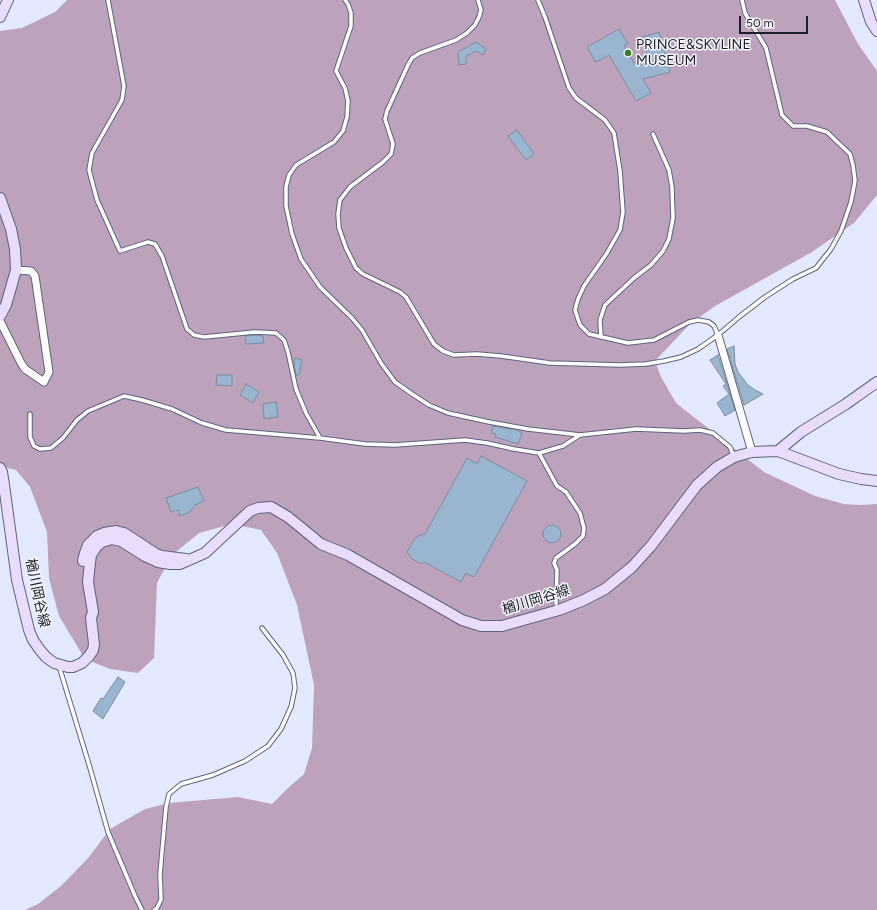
<!DOCTYPE html>
<html>
<head>
<meta charset="utf-8">
<style>
	body { margin:0 }
	#map { position:relative; width:877px; height:910px; overflow:hidden; background:#e3e9fe; font-family:Figtree,sans-serif }
	canvas { display:block }
	.scale { position:absolute; left:739px; top:16px; width:69px; height:18px; box-sizing:border-box; border:2px solid #1b1e27; border-top:0; padding-left:5px; font-size:12px; line-height:14px; white-space:nowrap; color:#1b1e27; -webkit-text-stroke:3px #f5f6fc; paint-order:stroke }
</style>
</head>
<body>
<div id="map">
<canvas width="877" height="910"></canvas>
<div class="scale">50 m</div>
</div>
<script>
const ctx = document.querySelector('canvas').getContext('2d');
ctx.lineJoin = 'round';
function fillPath(path, color) { ctx.fillStyle = color; ctx.fill(path, 'evenodd'); }
const toPath = rows => new Path2D(rows.map(r => 'M' + r).join(''));
function trace(path, color, width, dash) { ctx.strokeStyle = color; ctx.lineWidth = width; ctx.lineCap = dash ? 'butt' : 'round'; ctx.setLineDash(dash || []); ctx.stroke(path); }
function write(font, color, halo, rows, align = 'center') {
  ctx.font = font + ' Figtree,"Noto Sans JP",sans-serif'; ctx.lineWidth = 3; ctx.setLineDash([]); ctx.textBaseline = 'middle'; ctx.strokeStyle = halo; ctx.fillStyle = color; for (const [text, x, y, turn = 0] of rows) {
    ctx.save(); ctx.translate(x, y); ctx.rotate((+turn || 0) * Math.PI / 180); ctx.textAlign = isNaN(turn) ? turn : align; if (halo) ctx.strokeText(text, 0, 0); ctx.fillText(text, 0, 0); ctx.restore();
  }
}
fillPath(toPath([
	[67,0,835,0,858,44,877,71,877,195,854,223,812,252,715,306,690,324,655,361,661,377,676,403,764,472,815,496,844,504,860,505,877,504,877,910,25,910,38,904,61,886,89,857,110,829,145,809,169,803,238,797,272,804,287,789,304,774,312,748,314,685,297,605,277,553,261,530,232,524,199,533,171,556,157,583,154,658,138,673,110,669,85,659,59,616,49,578,47,532,30,487,16,470,0,466,0,31,22,28,55,12]
]), '#bda2bc');
const building = toPath([
	[619,29,628,44,624,46,634,63,648,59,643,37,659,32,670,72,643,79,651,93,636,101,609,55,596,62,587,47,619,29],
	[476,42,486,49,483,55,476,51,466,56,466,64,459,65,458,52,476,42],
	[517,130,534,154,526,160,508,136,517,130],
	[255,335,263,336,264,343,246,344,245,336,255,335],
	[734,346,735,364,738,372,748,385,755,390,763,394,744,405,727,349,734,346],
	[718,355,735,410,725,416,717,403,729,394,723,386,726,384,710,360,718,355],
	[295,358,302,360,299,375,296,375,294,363,295,358],
	[217,375,232,375,232,386,216,385,217,375],
	[246,384,259,392,253,403,240,395,246,384],
	[276,402,278,417,264,419,263,404,276,402],
	[493,426,517,430,522,433,518,444,495,437,496,434,491,433,493,426],
	[481,456,527,481,474,577,466,573,461,582,424,562,422,564,412,559,407,552,414,540,418,536,425,534,467,458,477,464,481,456],
	[198,487,204,501,195,505,190,512,180,516,178,510,171,512,166,498,198,487],
	'543 534a9 9 0 1 1 18 0a9 9 0 1 1-18 0Z',
	[118,677,125,682,103,719,93,711,101,698,103,699,118,677]
]);
fillPath(building, '#99b5cf');
trace(building, '#798ea1', 1);
const lane = toPath([
	[108,0,124,86,122,100,92,153,89,170,97,200,120,251,148,242,155,244,162,256,187,329,194,335,204,337,255,332,276,333,284,340,288,352,296,389,306,413,320,438],
	[345,0,348,4,351,13,351,26,336,71,345,88,348,101,347,117,343,131,334,142,296,165,289,175,286,187,286,206,292,234,301,259,320,287,352,318,362,330,381,363,395,382,412,394,429,405,448,413,489,422,528,429,580,435,636,429,684,431,700,430,713,433,730,447,734,457],
	[478,0,481,10,479,17,475,25,467,33,456,40,420,53,412,58,408,65,387,111,385,119,393,144,391,154,383,162,350,187,340,200,338,214,339,228,346,248,356,268,363,274,400,292,406,297,434,344,443,351,454,355,477,354,501,356,550,363,620,365,646,364,664,361,681,357,698,349,718,335,739,317,765,297,793,279,816,268,831,249,841,231,851,202,855,181,853,165,850,154,827,132,807,126,793,126,782,115,766,48,745,13,742,0],
	[538,0,545,17,569,88,576,98,605,120,614,133,620,171,623,212,620,230,607,253,584,286,578,299,575,310,580,325,589,334,628,343,654,340,689,322,698,320,709,322,714,326,718,335],
	[601,337,600,320,605,305,634,278,651,265,663,251,669,239,673,218,672,187,669,170,653,134],
	[30,414,30,437,34,446,40,449,51,448,63,438,77,420,88,411,124,396,142,400,172,409,202,423,226,430,320,438,365,444,395,445,465,440,487,443,514,449,539,453,563,446,580,435],
	[539,453,557,486,566,492,580,513,584,528,583,536,575,544,556,558,554,563,557,570,556,604],
	[59,666,90,768,108,832,135,896,142,910],
	[154,910,157,908,161,900,160,874,166,807,169,794,181,784,213,775,245,761,268,746,281,729,291,707,295,688,293,673,283,655,262,628]
]);
const street = toPath([
	[0,321,21,363,25,369,44,382,49,372,35,276,31,271,16,270],
	[718,335,752,452]
]);
const secondary = toPath([
	[864,0,871,22,877,31],
	[0,17,8,0],
	[0,198,11,229,15,249,16,270,6,305,0,316],
	[778,451,801,432,846,404,877,382],
	[0,468,2,472,4,485,17,580,29,630,33,640,40,650,46,657,54,663,68,667,73,667,82,663,89,656,93,650,94,644,91,618,93,612,88,582,90,563,91,555,96,547,102,542,112,539,121,541,145,556,158,562,170,564,180,564,205,553,250,511,258,508,271,507,288,517,321,544,348,555,462,620,481,626,502,626,559,610,584,600,605,589,632,567,651,546,697,485,717,467,734,457,752,452,778,451,839,474,861,479,877,481],
	[83,561,85,553,88,545,97,536,104,533,116,531,124,533,156,554,162,556,186,559]
]);
trace(lane, '#5d637a', 5.5);
trace(street, '#5d637a', 9);
trace(secondary, '#5d637a', 12);
trace(lane, '#fff', 3.5);
trace(street, '#fff', 7);
trace(secondary, '#e9dcfd', 10);
for (const [x, y, r, color] of [
	[628,53,4,"#3e8022"]
]) { const dot = new Path2D(); dot.arc(x, y, r, 0, 2 * Math.PI); ctx.fillStyle = color; ctx.fill(dot); trace(dot, '#f5f6fc', 1.5); }
write('14px', '#1b1e27', '#f5f6fc', [
	["PRINCE&SKYLINE",636,45],
	["MUSEUM",636,61]
], 'left');
write('14px', '#1b1e27', '#f5f6fc', [
	["楢川岡谷線",37,593,78],
	["楢川岡谷線",536,600,-17]
]);
</script>
</body>
</html>
